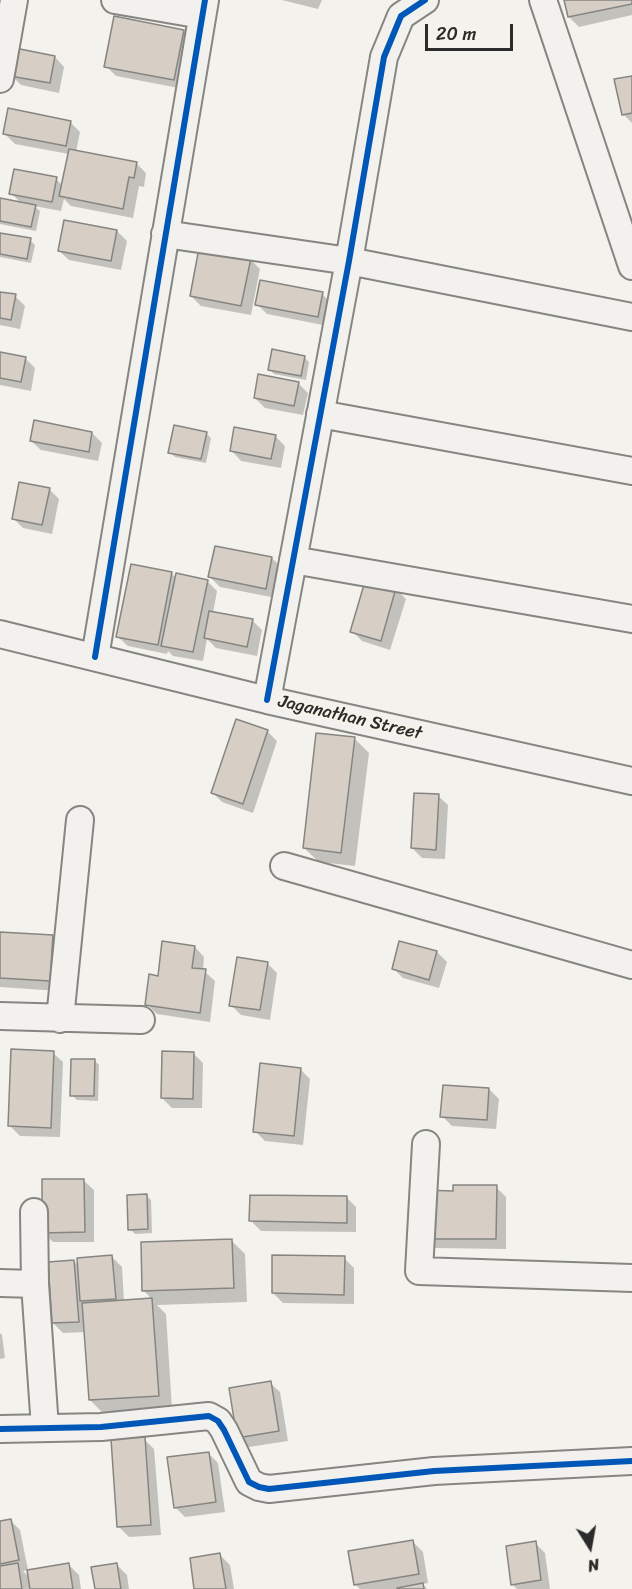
<!DOCTYPE html>
<html>
<head>
<meta charset="utf-8">
<style>
	body { margin:0 }
	#map { position:relative; width:632px; height:1589px; overflow:hidden; background:#f4f2ec; font-family:Sriracha,sans-serif }
	canvas { display:block }
	.north { position:absolute; left:560px; top:1517px; width:60px; height:60px; -webkit-text-stroke:4px #f7f3e8; paint-order:stroke; rotate:169deg; font-size:16px; font-weight:700; line-height:24px; text-align:center; color:#2b2b2b }
	.north::after { content:''; display:block; margin:auto; width:21px; height:27px; background:#2b2b2b; clip-path:polygon(50% 0,100% 100%,50% 72%,0 100%) }
	.scale { position:absolute; left:425px; top:24px; width:88px; height:27px; box-sizing:border-box; border:3px solid #2b2b2b; border-top:0; padding-left:8px; font-size:18px; line-height:21px; white-space:nowrap; color:#2b2b2b; -webkit-text-stroke:4px #f7f3e8; paint-order:stroke }
</style>
</head>
<body>
<div id="map">
<canvas width="632" height="1589"></canvas>
<div class="north">N</div>
<div class="scale">20 m</div>
</div>
<script>
const ctx = document.querySelector('canvas').getContext('2d');
ctx.lineJoin = 'round';
function fillPath(path, color) { ctx.fillStyle = color; ctx.fill(path, 'evenodd'); }
const toPath = rows => new Path2D(rows.map(r => 'M' + r).join(''));
function trace(path, color, width, dash) { ctx.strokeStyle = color; ctx.lineWidth = width; ctx.lineCap = dash ? 'butt' : 'round'; ctx.setLineDash(dash || []); ctx.stroke(path); }
function write(font, color, halo, rows, align = 'center') {
  ctx.font = font + ' Sriracha,sans-serif'; ctx.lineWidth = 4.5; ctx.setLineDash([]); ctx.textBaseline = 'middle'; ctx.strokeStyle = halo; ctx.fillStyle = color; for (const [text, x, y, turn = 0] of rows) {
    ctx.save(); ctx.translate(x, y); ctx.rotate((+turn || 0) * Math.PI / 180); ctx.textAlign = isNaN(turn) ? turn : align; if (halo) ctx.strokeText(text, 0, 0); ctx.fillText(text, 0, 0); ctx.restore();
  }
}
fillPath(toPath([
	[282,0,322,0,318,9],
	[565,0,632,0,632,15,579,27,569,17],
	[115,18,184,31,194,41,184,89,116,76,106,66],
	[55,57,64,67,59,93,21,85,11,75],
	[632,77,632,123,623,114],
	[70,122,80,132,76,152,137,164,146,173,144,187,139,186,133,218,71,206,64,199,61,211,34,206,40,211,36,231,0,224,0,200,22,204,11,193,56,179,63,186,69,154,15,144,5,134],
	[117,231,127,241,121,270,69,260,59,251],
	[0,234,30,240,35,245,31,263,0,257],
	[250,259,260,269,251,315,201,306,191,296],
	[0,293,15,296,25,306,20,329,0,325],
	[322,294,332,304,328,326,267,314,257,304],
	[0,353,25,358,35,368,31,391,0,385],
	[304,357,309,362,306,380,274,374,269,369],
	[298,383,308,393,303,415,265,408,255,398],
	[92,433,102,443,98,461,41,450,31,441],
	[206,433,211,438,206,463,175,457,170,452],
	[275,436,285,446,281,468,241,461,232,451],
	[49,489,59,499,52,534,23,528,13,518],
	[272,558,282,568,276,598,220,587,210,577],
	[171,573,176,578,207,581,217,591,213,613,252,620,262,630,257,656,216,648,207,639,203,661,173,656,168,651,167,654,128,646,118,637],
	[396,589,406,599,390,650,362,641,352,631],
	[267,731,277,741,253,813,222,802,212,792],
	[354,738,369,753,355,866,319,862,304,848],
	[438,796,448,805,445,859,422,858,412,848],
	[0,933,52,937,62,946,59,991,0,987],
	[195,947,204,957,203,970,215,981,210,1022,157,1014,147,1004,159,977],
	[437,952,447,962,439,988,403,978,394,969],
	[267,963,277,973,270,1020,241,1015,231,1005],
	[53,1053,63,1062,60,1137,20,1136,10,1126],
	[193,1053,203,1063,202,1108,172,1108,162,1098],
	[94,1060,99,1065,98,1101,77,1100,72,1095],
	[300,1069,310,1079,303,1145,265,1141,255,1131],
	[489,1089,499,1099,496,1129,452,1126,442,1116],
	[84,1181,94,1190,94,1242,53,1242,43,1232],
	[496,1187,506,1197,506,1249,435,1248,425,1239,454,1192],
	[146,1195,151,1200,152,1233,135,1234,130,1229],
	[346,1197,356,1207,356,1232,261,1231,251,1221],
	[231,1240,245,1254,247,1302,157,1305,166,1314,172,1409,104,1414,90,1400,86,1332,63,1333,53,1323,74,1261,80,1267,112,1257,122,1267,124,1302,153,1300,144,1291],
	[344,1258,354,1268,354,1304,283,1303,273,1293],
	[0,1333,2,1335,5,1358,0,1359],
	[270,1383,280,1392,288,1441,249,1447,239,1437],
	[144,1439,154,1449,161,1535,129,1537,119,1527],
	[208,1453,218,1463,225,1512,185,1517,175,1507],
	[10,1520,20,1530,28,1570,23,1571,29,1577,69,1565,79,1575,81,1589,0,1589,0,1522],
	[413,1542,423,1552,428,1583,423,1584,427,1589,360,1589,355,1584],
	[535,1543,545,1553,550,1589,517,1589,512,1584],
	[220,1555,230,1565,234,1589,196,1589],
	[117,1565,127,1575,129,1589,96,1589]
]), '#0003');
const building = toPath([
	[564,0,632,0,632,4,568,17,564,0],
	[114,16,184,30,174,80,104,67,114,16],
	[15,48,55,56,50,83,10,76,15,48],
	[632,76,632,113,622,115,614,79,632,76],
	[8,108,71,121,66,146,3,134,8,108],
	[69,149,137,162,134,178,129,177,123,209,59,196,69,149],
	[14,169,57,177,52,202,9,194,14,169],
	[0,198,36,205,31,227,0,221,0,198],
	[64,220,117,230,111,261,58,251,64,220],
	[0,233,31,238,27,259,0,254,0,233],
	[199,248,251,258,241,306,190,296,199,248],
	[260,280,323,292,318,317,255,305,260,280],
	[0,292,16,294,11,320,0,318,0,292],
	[272,349,305,356,301,376,268,370,272,349],
	[0,352,26,357,21,382,0,378,0,352],
	[258,374,299,382,294,406,254,398,258,374],
	[34,420,92,432,89,452,30,441,34,420],
	[174,425,207,432,201,459,168,453,174,425],
	[234,427,276,435,271,459,230,451,234,427],
	[19,482,50,488,42,525,12,519,19,482],
	[215,546,272,557,266,589,208,577,215,546],
	[131,564,172,572,158,645,116,637,131,564],
	[176,573,208,580,193,652,161,646,176,573],
	[366,578,396,588,381,641,350,632,366,578],
	[209,611,253,619,247,647,204,638,209,611],
	[236,719,268,730,243,804,211,793,236,719],
	[316,733,355,737,341,853,303,848,316,733],
	[414,793,439,794,436,850,411,848,414,793],
	[0,932,53,935,50,981,0,978,0,932],
	[162,941,195,946,192,968,206,969,200,1013,145,1005,149,974,158,976,162,941],
	[399,941,437,951,429,980,392,969,399,941],
	[237,957,268,962,260,1010,229,1006,237,957],
	[11,1049,54,1051,51,1128,8,1126,11,1049],
	[162,1051,194,1052,193,1099,161,1098,162,1051],
	[71,1059,95,1059,94,1096,70,1096,71,1059],
	[260,1063,301,1068,294,1136,253,1132,260,1063],
	[443,1085,489,1088,487,1120,440,1117,443,1085],
	[42,1179,84,1179,85,1232,42,1233,42,1179],
	[453,1185,497,1185,496,1239,423,1239,424,1190,453,1191,453,1185],
	[147,1194,148,1229,128,1230,127,1195,147,1194],
	[250,1195,347,1196,347,1223,249,1221,250,1195],
	[232,1239,234,1288,142,1291,141,1242,232,1239],
	[112,1255,116,1299,80,1301,77,1258,112,1255],
	[272,1255,345,1256,344,1295,272,1293,272,1255],
	[74,1260,79,1322,52,1323,48,1262,74,1260],
	[152,1298,159,1396,89,1400,82,1303,152,1298],
	[271,1381,279,1431,237,1438,229,1388,271,1381],
	[145,1437,151,1525,117,1527,111,1439,145,1437],
	[209,1452,216,1502,174,1508,167,1457,209,1452],
	[11,1519,19,1560,0,1564,0,1521,11,1519],
	[413,1540,419,1574,354,1585,348,1551,413,1540],
	[536,1541,541,1580,511,1585,506,1546,536,1541],
	[220,1553,226,1589,194,1589,190,1558,220,1553],
	[18,1563,22,1589,0,1589,0,1566,18,1563],
	[69,1563,73,1589,30,1589,27,1570,69,1563],
	[117,1563,121,1589,95,1589,91,1567,117,1563],
	[423,1583,424,1589,397,1589,397,1588,423,1583]
]);
fillPath(building, '#d7cec5');
trace(building, '#858582', 1.5);
const street = toPath([
	[115,0,202,15],
	[543,0,632,266],
	[0,79,14,0],
	[165,234,349,261,632,317],
	[320,414,632,471],
	[293,560,632,619],
	[0,634,267,700,632,781],
	[95,657,205,0],
	[267,700,349,261,384,57,401,16,425,0],
	[284,866,632,965],
	[0,1016,141,1020],
	[60,1019,80,820],
	[426,1144,419,1271,632,1278],
	[34,1212,35,1284,45,1428],
	[0,1283,35,1284],
	[0,1429,101,1427,209,1416,218,1421,224,1430,249,1482,259,1487,269,1489,434,1471,632,1461]
]);
trace(street, '#858582', 30);
trace(street, '#f2f1ed', 26);
trace(toPath([
	[95,657,205,0],
	[267,700,349,261,384,57,401,16,425,0],
	[0,1429,101,1427,209,1416,218,1421,224,1430,249,1482,259,1487,269,1489,434,1471,632,1461]
]), '#0057b8', 6);
write('18px', '#2b2b2b', '#f7f3e8', [
	["Jaganathan Street",350,718,13]
]);
</script>
</body>
</html>
